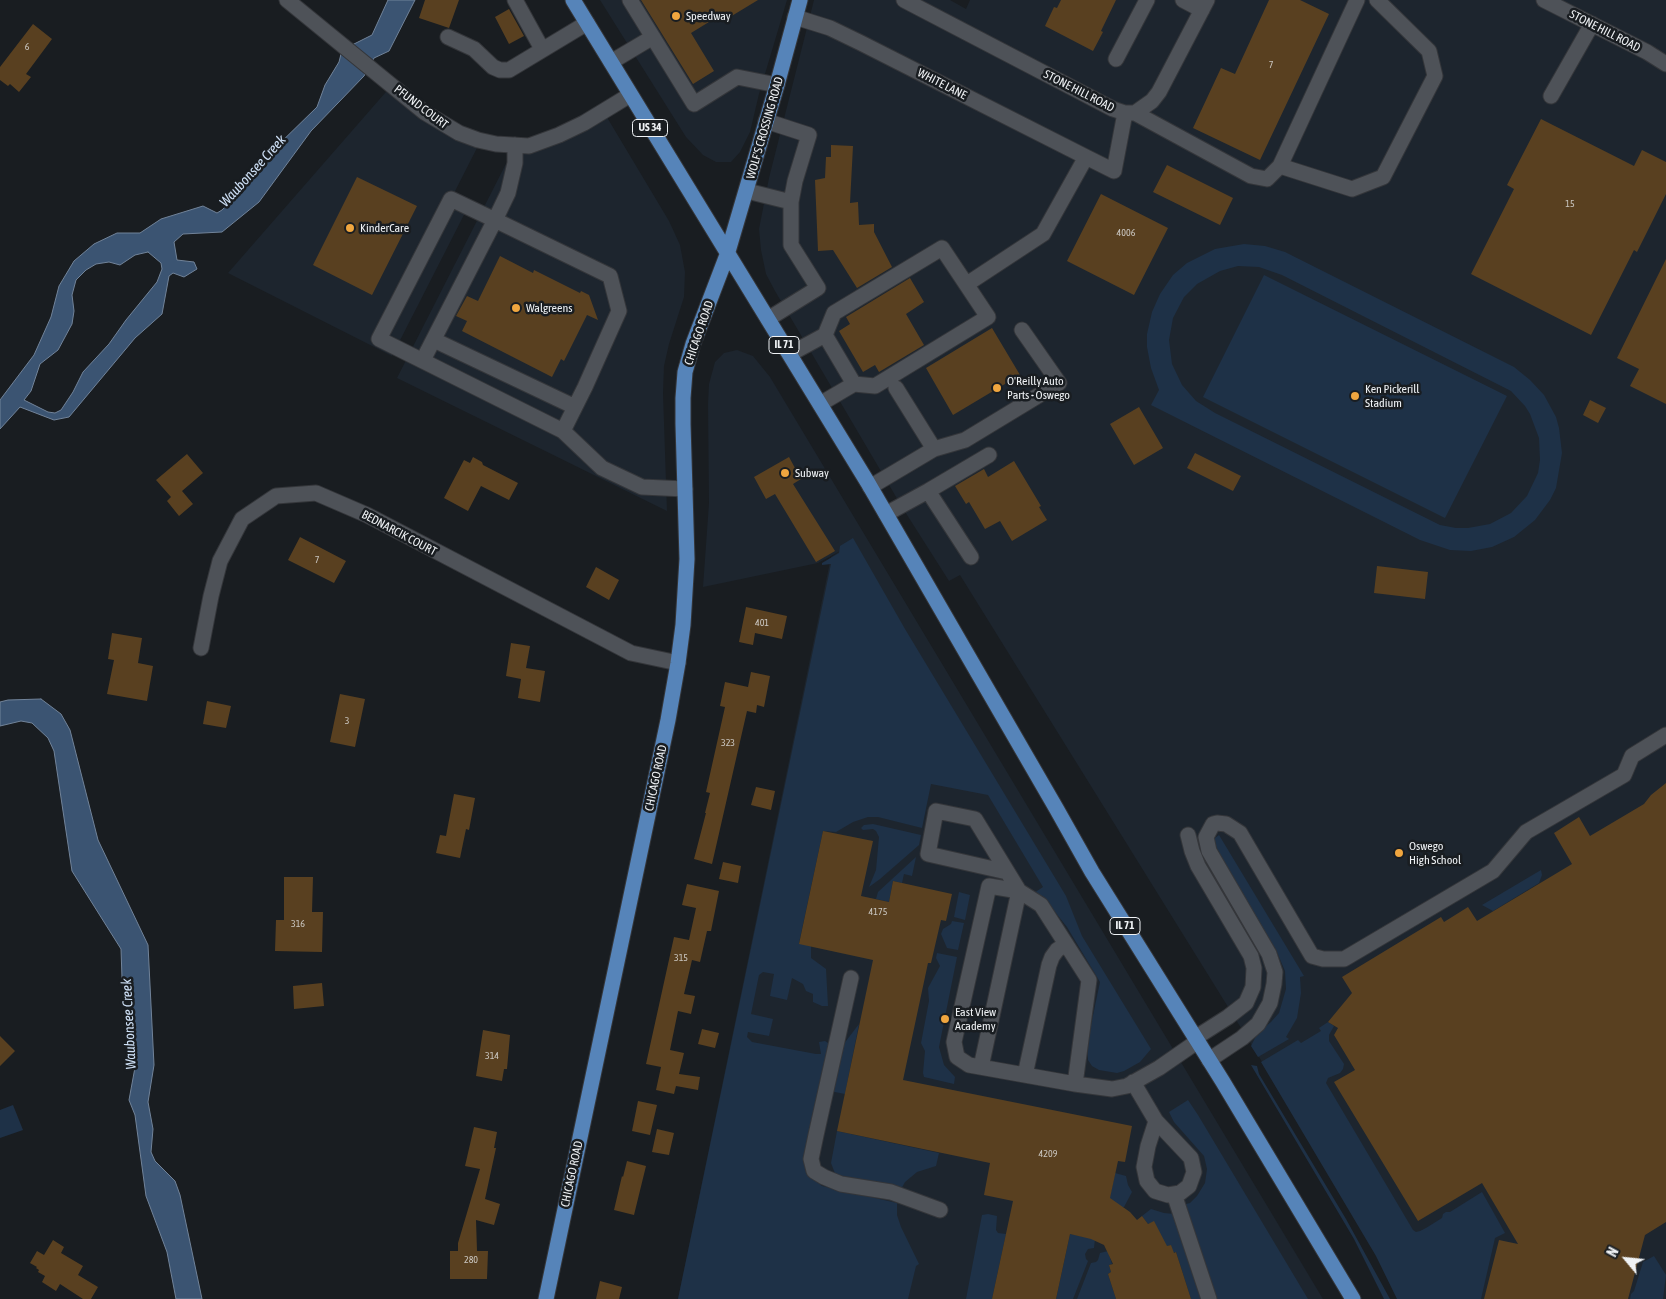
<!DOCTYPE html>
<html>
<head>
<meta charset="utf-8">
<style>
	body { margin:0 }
	#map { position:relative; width:1666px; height:1299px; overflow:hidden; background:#191d21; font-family:"Asap Condensed",sans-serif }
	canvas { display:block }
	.north { position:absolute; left:1601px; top:1234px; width:50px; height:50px; -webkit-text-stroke:4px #191d21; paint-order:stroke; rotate:298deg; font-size:14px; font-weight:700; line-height:20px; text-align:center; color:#eff2f5 }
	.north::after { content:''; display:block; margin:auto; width:18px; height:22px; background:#eff2f5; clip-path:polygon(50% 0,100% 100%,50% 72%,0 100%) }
</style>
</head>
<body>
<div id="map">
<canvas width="1666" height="1299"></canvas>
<div class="north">N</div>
</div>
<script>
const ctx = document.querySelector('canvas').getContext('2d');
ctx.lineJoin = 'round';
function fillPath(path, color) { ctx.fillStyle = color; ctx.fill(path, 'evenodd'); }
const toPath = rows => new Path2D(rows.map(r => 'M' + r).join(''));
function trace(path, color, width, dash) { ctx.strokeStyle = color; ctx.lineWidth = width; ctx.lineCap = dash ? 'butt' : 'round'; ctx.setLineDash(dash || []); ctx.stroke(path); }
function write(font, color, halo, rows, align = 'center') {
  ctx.font = font + ' "Asap Condensed",sans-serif'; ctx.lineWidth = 5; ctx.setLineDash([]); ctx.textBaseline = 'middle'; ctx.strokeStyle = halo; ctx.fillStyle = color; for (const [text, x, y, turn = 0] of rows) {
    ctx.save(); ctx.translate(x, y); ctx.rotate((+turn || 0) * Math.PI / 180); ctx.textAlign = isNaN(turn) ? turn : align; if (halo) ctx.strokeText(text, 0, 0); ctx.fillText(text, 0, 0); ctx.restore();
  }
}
fillPath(toPath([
	[600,0,787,0,759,94,750,132,740,152,731,162,716,162,703,155,686,137],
	[814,0,950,0,966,9,970,0,1666,0,1666,1299,1406,1299,1305,1131,960,575,949,581,902,507,775,291,766,274,761,250,759,229,769,178],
	[392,85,479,144,451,199,468,207,392,356,228,273],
	[605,114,669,221,680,245,685,272,684,297,669,344,664,366,663,393,667,511,397,378,513,150],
	[737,350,753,356,770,377,1323,1299,678,1299,831,557,842,550,818,563,703,587,709,503,708,404,709,384,715,362,724,353]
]), '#1d252e');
fillPath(toPath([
	[1244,244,1265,246,1285,252,1514,367,1530,380,1544,395,1556,417,1559,428,1562,453,1556,488,1550,500,1535,520,1514,537,1492,547,1471,551,1450,550,1420,540,1151,405,1159,390,1151,368,1147,347,1147,334,1152,312,1160,294,1173,275,1187,263,1215,249],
	[1238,266,1259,267,1282,275,1511,391,1525,406,1530,414,1539,438,1540,460,1538,473,1527,496,1511,513,1490,524,1468,528,1456,528,1440,525,1215,413,1196,401,1182,385,1172,364,1169,340,1173,318,1184,297,1197,284,1220,271],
	[1264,275,1507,396,1445,518,1203,397],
	[853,538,905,629,1066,896,1082,936,1151,1049,1140,1062,1124,1071,1117,1073,1099,1070,1092,1066,1088,1060,1087,1044,1100,982,1067,927,1044,898,1034,893,1043,887,988,795,931,784,922,828,878,817,868,817,853,822,836,832,823,831,799,943,811,946,811,958,826,969,828,1006,822,1006,813,1002,813,994,806,991,803,984,792,978,787,1000,770,996,774,974,763,972,759,975,751,1014,773,1019,769,1036,748,1032,747,1037,752,1042,816,1054,821,1054,819,1042,825,1041,828,1043,830,1046,809,1175,822,1186,897,1203,897,1215,901,1227,919,1264,916,1266,908,1299,678,1299,831,564,822,565,822,563,839,553,840,546],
	[873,824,921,835,919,845,880,879,869,887,876,870,879,837,876,831,873,829,863,830,861,828,864,825],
	[1219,835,1304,976,1300,977,1301,993,1297,1018,1286,1037,1289,1039,1258,1057,1251,1046,1257,1034,1271,1022,1279,1013,1286,989,1285,971,1276,950,1222,860,1215,844,1215,838],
	[916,857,912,876,904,874,902,883,893,881,889,902,876,899,878,892],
	[1541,870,1542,875,1539,883,1493,911,1482,905],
	[959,892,970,895,965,920,954,917],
	[952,921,964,923,958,950,947,948,941,934,943,929,951,924],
	[937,953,957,957,939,1047,944,1065,955,1077,954,1084,924,1077,923,1073,925,1051,921,1043,929,1001,928,988,940,966,936,958],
	[1328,1022,1334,1026,1329,1035,1329,1041,1344,1064,1343,1069,1340,1073,1328,1078,1326,1083,1413,1230,1416,1232,1420,1231,1426,1228,1442,1218,1443,1214,1446,1212,1450,1212,1482,1192,1505,1233,1495,1238,1481,1299,1397,1299,1376,1256,1261,1062,1298,1040,1301,1043,1321,1031,1319,1028],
	[859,1024,845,1094,830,1091,843,1045],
	[1251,1065,1257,1066,1259,1074,1346,1219,1390,1299,1384,1299,1354,1239],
	[1188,1100,1198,1115,1308,1299,1215,1299,1185,1207,1186,1204,1190,1203,1197,1196,1205,1183,1207,1169,1204,1156,1174,1122,1169,1112],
	[13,1105,23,1130,0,1138,0,1110],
	[837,1131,939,1153,936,1166,917,1172,905,1182,900,1191,836,1176,831,1163],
	[1115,1173,1126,1176,1128,1185,1132,1192,1124,1207,1107,1211],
	[1151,1209,1164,1213,1174,1214,1202,1299,1191,1299,1176,1252,1172,1253,1171,1245,1161,1248,1160,1234,1154,1222,1148,1224,1142,1216],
	[988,1214,997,1216,996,1230,998,1233,1006,1234,992,1299,966,1299,982,1215],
	[1070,1234,1095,1239,1094,1248,1088,1249,1085,1254,1086,1259,1088,1261,1073,1299,1056,1299],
	[1108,1251,1112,1264,1109,1265,1111,1272,1108,1274,1116,1299,1077,1299,1091,1263,1096,1262,1098,1260,1100,1253],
	[1654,1256,1666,1275,1663,1299,1630,1299,1631,1294,1634,1291,1643,1262]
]), '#1e3147');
const water = toPath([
	[388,0,415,0,389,51,374,58,364,76,311,131,259,202,222,232,183,234,174,242,177,260,194,262,197,269,184,277,173,273,169,276,162,314,135,338,69,417,54,420,20,407,0,429,0,400,34,355,51,317,59,286,74,261,94,244,117,233,140,233,161,219,203,206,217,213,222,210,259,173,273,150,317,107,325,85,339,62,342,50,372,35,388,0],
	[148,252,161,263,162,269,157,282,126,320,109,344,83,372,73,392,61,410,55,413,48,412,24,400,31,391,40,364,58,350,72,324,74,311,72,295,76,280,86,270,96,264,109,262,120,265,135,255,148,252],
	[41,699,61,714,70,730,98,840,148,945,154,1065,148,1102,153,1129,151,1152,155,1161,175,1181,180,1195,202,1299,176,1299,167,1252,146,1196,135,1115,129,1100,136,1062,129,1016,131,1007,122,978,121,949,72,871,54,751,48,738,32,723,21,721,0,726,0,702,8,700,41,699]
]);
fillPath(water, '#3b5472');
trace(water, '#718399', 1);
fillPath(toPath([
	[425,0,459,0,449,28,419,18],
	[641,0,758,0,730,17,722,14,691,33,714,71,693,84],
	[1061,0,1116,0,1101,31,1103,32,1093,51,1045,26,1054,7,1057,8],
	[1269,0,1300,0,1329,14,1260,160,1193,128,1221,68,1235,74],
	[509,9,524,36,509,44,495,17],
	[33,24,52,39,26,74,31,77,19,92,10,84,8,86,0,80,0,67],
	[1541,119,1634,166,1642,150,1666,162,1666,194,1637,252,1634,250,1591,335,1471,274,1514,189,1507,185],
	[831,145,853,146,850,203,858,202,859,225,874,224,874,232,892,267,857,288,833,250,818,251,815,180,825,178,826,157,831,157],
	[1167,165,1233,198,1220,225,1153,192],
	[357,177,417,206,372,295,313,265],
	[1101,194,1168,228,1134,295,1067,261],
	[500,256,533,273,534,270,580,293,581,291,589,295,598,320,587,315,564,361,561,359,552,377,462,331,467,321,456,316,467,296,478,301],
	[1666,259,1666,404,1630,386,1639,369,1617,358],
	[910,278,924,302,906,314,924,345,879,372,875,365,863,372,839,331,850,324,846,317],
	[992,328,1020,375,953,415,926,368],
	[1590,400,1606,408,1598,423,1583,415],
	[1139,407,1163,448,1134,465,1110,424],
	[1195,453,1241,476,1233,491,1187,468],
	[187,454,203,473,182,491,193,504,179,516,167,501,171,497,156,480],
	[473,457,482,462,483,465,518,483,509,500,481,486,468,511,444,498,464,460,470,463],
	[789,457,801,479,793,484,835,551,816,562,775,494,766,499,754,477],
	[1014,461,1041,506,1039,507,1047,520,1012,541,1000,521,985,529,969,502,966,504,955,486,984,469,988,477],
	[300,537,346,561,334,583,288,560],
	[1377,566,1428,572,1425,599,1374,593],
	[596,567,619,580,609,600,586,587],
	[746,607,787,616,782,639,755,633,753,645,739,642],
	[112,633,142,638,138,663,153,666,147,701,107,694,114,660,108,659],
	[511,643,530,646,526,668,545,671,540,702,518,698,521,679,506,676],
	[751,672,770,676,764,707,757,705,756,713,747,711,712,864,694,859,706,813,705,813,710,793,706,792,725,707,720,706,725,682,748,687],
	[340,694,365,699,355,747,330,742],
	[207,701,231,706,226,728,203,724],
	[1666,783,1666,1222,1645,1235,1628,1299,1484,1299,1499,1240,1518,1244,1482,1183,1418,1221,1334,1082,1355,1070,1334,1035,1338,1028,1328,1022,1352,993,1342,977,1441,917,1444,922,1468,907,1477,921,1572,864,1554,833,1579,817,1590,836,1644,804,1651,795],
	[756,787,775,791,771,810,751,805],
	[454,794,475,798,469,830,466,829,460,858,436,853,440,835,446,836],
	[823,831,873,841,861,896,889,902,893,881,952,894,946,921,941,920,931,963,928,963,903,1080,1132,1126,1125,1162,1118,1161,1110,1198,1130,1212,1137,1220,1142,1216,1148,1224,1154,1221,1167,1246,1171,1245,1174,1253,1176,1252,1191,1299,1116,1299,1108,1274,1111,1272,1109,1265,1113,1264,1104,1245,1091,1239,1070,1234,1056,1299,992,1299,1013,1201,984,1195,990,1163,837,1131,873,960,799,944],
	[723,862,741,866,738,883,719,879],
	[284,877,313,877,312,912,323,912,322,952,275,951,276,920,284,920],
	[687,884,719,891,711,931,707,931,700,962,692,960,684,994,695,996,691,1014,678,1011,670,1050,684,1053,679,1074,700,1077,698,1090,676,1086,674,1094,656,1090,661,1067,646,1064,674,937,689,940,696,908,682,905],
	[322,983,324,1006,294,1009,293,986],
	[702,1029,719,1033,715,1048,698,1044],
	[483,1030,510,1035,507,1069,504,1069,502,1081,476,1076],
	[0,1036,15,1051,0,1066],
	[638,1101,657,1105,650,1135,632,1131],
	[474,1127,497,1132,494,1148,496,1148,485,1199,500,1204,494,1225,476,1220,477,1251,488,1251,487,1279,450,1279,450,1251,458,1251,458,1243,480,1169,465,1166],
	[657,1129,674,1133,669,1155,652,1152],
	[627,1161,646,1166,634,1215,614,1210,622,1176,623,1177],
	[53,1240,64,1247,61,1253,83,1266,78,1275,98,1287,91,1299,83,1299,60,1284,56,1291,42,1282,45,1276,38,1272,39,1270,36,1268,37,1267,30,1263,37,1251,44,1255],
	[600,1281,622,1287,619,1299,596,1299]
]), '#594020');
const minor = toPath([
	[287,0,424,112,459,133,478,140,496,144,529,146,559,135,584,123,630,95],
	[515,0,542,49],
	[630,0,694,104,737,77,777,85],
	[904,0,1113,109,1125,113,1135,113,1152,101,1159,92,1207,0],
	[1183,0,1202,10],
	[1544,0,1647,52,1666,64],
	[795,17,830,28,861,43,1086,157],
	[448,37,474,49,493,67,500,70,509,70,587,23],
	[1116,59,1147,0],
	[611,62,653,37],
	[1551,96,1592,24],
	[1135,113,1251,176,1267,179,1280,166,1357,0],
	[766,121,809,135,795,181,791,202,791,245,818,288,768,319],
	[515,145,515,163,508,193,495,220,610,276,619,311,585,387,563,431],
	[1280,166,1352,189,1383,177,1435,76,1429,51,1377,0],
	[747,191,791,202],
	[967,284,1043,234,1086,157,1114,171,1125,113],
	[825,335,854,384],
	[434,340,575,407],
	[790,354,825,335,834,313,942,248,988,317,875,386,854,384,820,404],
	[423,360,495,220,451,199,379,339,563,431,602,468,642,487,685,489],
	[896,388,934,449],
	[870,487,934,449,965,440,1059,383,1022,330],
	[928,491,971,557],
	[886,514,928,491,989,455],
	[201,648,211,596,220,561,242,519,276,496,316,493,367,515,631,653,678,663],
	[1188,835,1192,851,1198,866,1251,956,1254,968,1253,987,1246,1003,1228,1017,1195,1038],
	[851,978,816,1135,811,1159,814,1171,824,1177,841,1184,891,1192,940,1210],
	[1209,1060,1242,1038,1258,1024,1270,1003,1274,984,1275,972,1269,954,1209,851,1206,837,1213,824,1217,823,1226,824,1240,833,1312,956,1323,959,1344,959,1493,871,1526,832,1624,775,1632,756,1666,735],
	[981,1067,1019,891,975,819,936,811,928,854,1007,872],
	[1025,1075,1049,965,1052,957,1057,950,1066,944],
	[1133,1082,1156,1121,1191,1158,1194,1172,1189,1186,1180,1193,1168,1195,1155,1191,1147,1181,1144,1167,1148,1146,1156,1121],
	[1075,1084,1089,980,1041,905,1019,891,989,886,954,1042,957,1057,969,1065,1075,1084,1112,1089,1127,1086,1159,1068,1198,1041],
	[1174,1194,1209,1299]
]);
const major = toPath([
	[573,0,868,483,1056,808,1092,872,1223,1082,1353,1299],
	[546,1299,668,720,678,663,683,625,687,559,683,424,683,398,685,372,693,344,727,255,777,85,800,0]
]);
trace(minor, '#34363a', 17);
trace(major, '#34363a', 17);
trace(minor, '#4e5258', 15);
trace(major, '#5684b9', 15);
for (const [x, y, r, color] of [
	[676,16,5,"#f0a63f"],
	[350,228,5,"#f0a63f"],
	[516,308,5,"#f0a63f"],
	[997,388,5,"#f0a63f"],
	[1355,396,5,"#f0a63f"],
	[785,473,5,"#f0a63f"],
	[1399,853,5,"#f0a63f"],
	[945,1019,5,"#f0a63f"]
]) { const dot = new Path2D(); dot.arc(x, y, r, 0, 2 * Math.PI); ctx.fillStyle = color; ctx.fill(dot); trace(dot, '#191d21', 2); }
write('10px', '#cac6c0', null, [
	["6",27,47],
	["7",1271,65],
	["15",1570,204],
	["4006",1126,233],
	["7",317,560],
	["401",762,623],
	["3",347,721],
	["323",728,743],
	["4175",878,912],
	["316",298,924],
	["315",681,958],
	["314",492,1056],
	["4209",1048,1154],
	["280",471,1260]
]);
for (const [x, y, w] of [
	[650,128,35],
	[784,345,30],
	[1125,926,30]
]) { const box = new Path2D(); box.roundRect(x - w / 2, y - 8.5, w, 17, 4); ctx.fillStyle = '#191d21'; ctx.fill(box); trace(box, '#eff2f5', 1); }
write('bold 11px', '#eff2f5', null, [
	["US 34",650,128],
	["IL 71",784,345],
	["IL 71",1125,926]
]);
write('12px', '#eff2f5', '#191d21', [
	["Speedway",686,16],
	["KinderCare",360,228],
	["Walgreens",526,308],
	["O'Reilly Auto",1007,381],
	["Parts - Oswego",1007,395],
	["Ken Pickerill",1365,389],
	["Stadium",1365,403],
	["Subway",795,473],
	["Oswego",1409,846],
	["High School",1409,860],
	["East View",955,1012],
	["Academy",955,1026]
], 'left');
write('12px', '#eff2f5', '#191d21', [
	["STONE HILL ROAD",1605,31,27],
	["WHITE LANE",942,84,27],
	["STONE HILL ROAD",1079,91,27],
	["PFUND COURT",421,107,37],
	["WOLF'S CROSSING ROAD",765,128,-74],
	["CHICAGO ROAD",699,333,-71],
	["BEDNARCIK COURT",399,533,28],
	["CHICAGO ROAD",656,778,-78],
	["CHICAGO ROAD",572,1174,-78]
]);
write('italic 14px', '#cfe1f7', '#191d21', [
	["Waubonsee Creek",253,171,-48],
	["Waubonsee Creek",129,1024,-93]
]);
</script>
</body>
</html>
